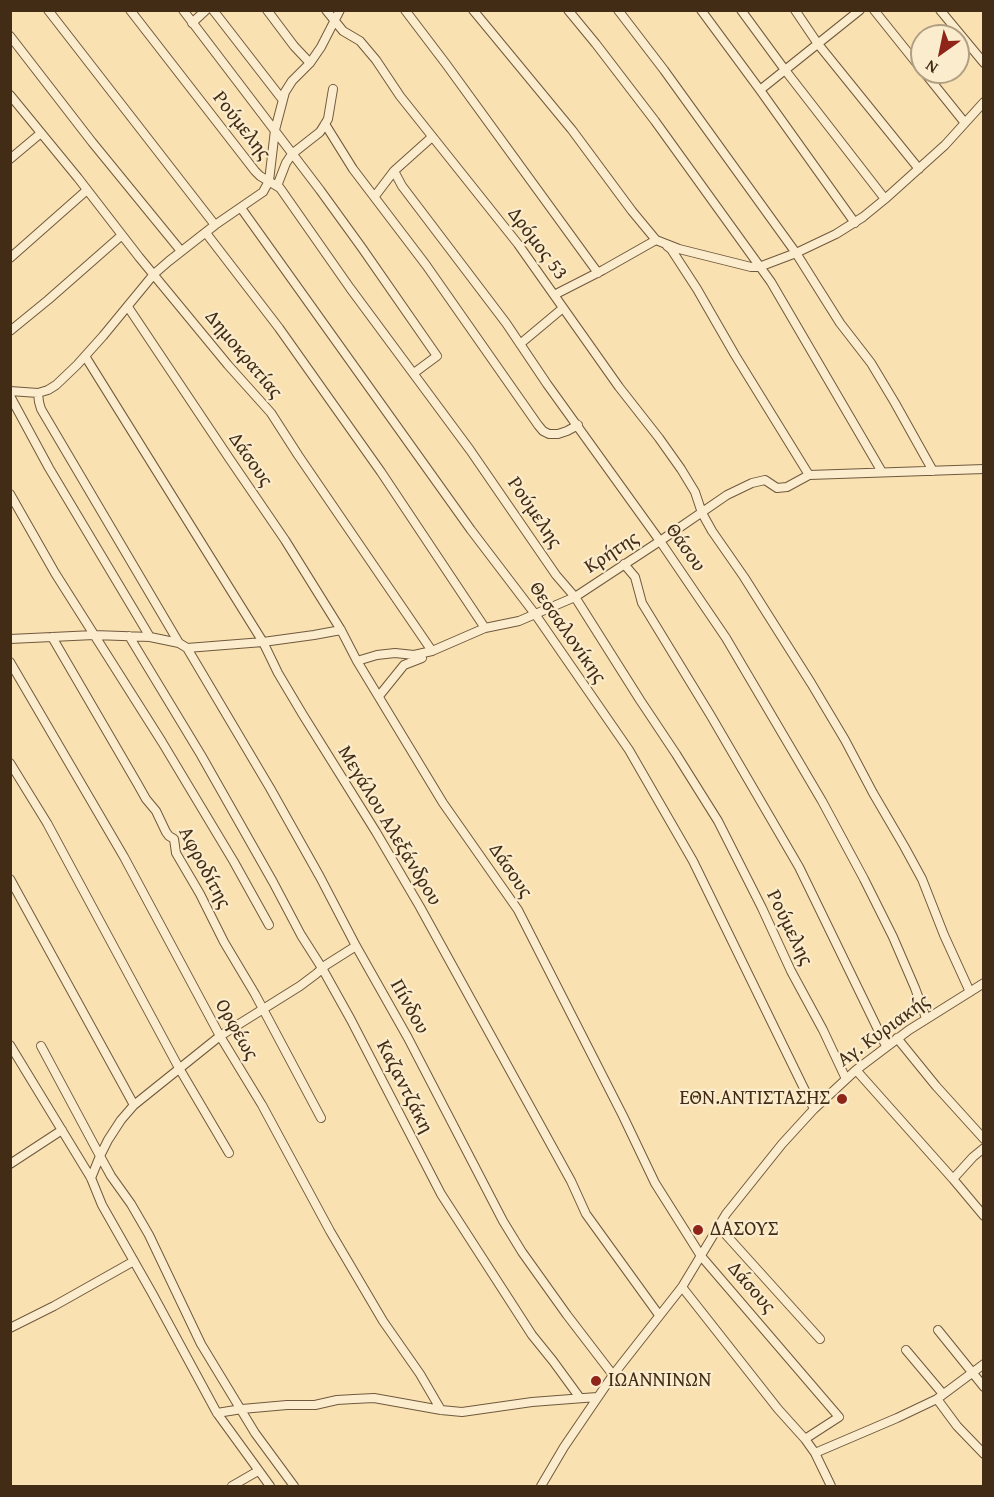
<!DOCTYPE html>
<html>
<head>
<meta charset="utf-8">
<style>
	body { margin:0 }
	#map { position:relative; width:994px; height:1497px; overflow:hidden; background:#f9e1b2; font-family:"Gentium Book Plus",serif }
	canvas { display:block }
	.frame { position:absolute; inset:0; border:12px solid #432c15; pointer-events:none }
	.north { position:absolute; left:910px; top:24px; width:60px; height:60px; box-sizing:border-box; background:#fbeccd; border:2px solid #b19f83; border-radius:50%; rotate:213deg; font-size:16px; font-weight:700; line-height:24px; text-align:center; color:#432c15 }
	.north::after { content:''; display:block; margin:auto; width:21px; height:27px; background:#8f2418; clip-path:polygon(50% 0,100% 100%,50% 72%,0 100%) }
</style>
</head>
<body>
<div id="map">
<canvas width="994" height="1497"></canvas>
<div class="frame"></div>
<div class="north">N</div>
</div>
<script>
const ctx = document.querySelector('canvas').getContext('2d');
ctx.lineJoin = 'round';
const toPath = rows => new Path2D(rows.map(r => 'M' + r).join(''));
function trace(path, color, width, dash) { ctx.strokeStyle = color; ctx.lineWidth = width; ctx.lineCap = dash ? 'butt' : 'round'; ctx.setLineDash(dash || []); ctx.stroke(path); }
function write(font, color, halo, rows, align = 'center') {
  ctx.font = font + ' "Gentium Book Plus",serif'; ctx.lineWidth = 4.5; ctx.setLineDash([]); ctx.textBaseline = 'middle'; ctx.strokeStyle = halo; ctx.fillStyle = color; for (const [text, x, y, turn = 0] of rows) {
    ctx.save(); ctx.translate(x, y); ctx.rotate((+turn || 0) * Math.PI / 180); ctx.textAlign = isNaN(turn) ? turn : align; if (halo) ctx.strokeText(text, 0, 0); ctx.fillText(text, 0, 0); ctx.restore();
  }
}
const minor = toPath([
	[48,10,215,225],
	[130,10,255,171,260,176,280,188,350,288,470,450,556,575,575,597,640,700,676,754,718,821,762,908,791,971,823,1030,846,1079],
	[183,10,320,190,362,248,437,356,414,373],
	[213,10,282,99],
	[267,10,294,46,310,63],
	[326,10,343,31,360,41,376,60,400,96,518,244,619,387,659,438,681,469,695,492,702,513,712,531,744,577,811,683,845,740,873,793,904,846,922,879,944,935,970,992],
	[405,10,446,64,598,273],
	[473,10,572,130,632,211,656,240,679,249,751,267,759,267,796,253,836,234,863,217,885,199,945,145,984,102],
	[568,10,596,44,655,121,771,282,882,472],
	[618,10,664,70,796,253,840,323,871,363,895,403,933,471],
	[701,10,760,90,855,223],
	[741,10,785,70,885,199],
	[795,10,818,44,919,169],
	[874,10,922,70],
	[940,10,984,63],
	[192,23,206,10],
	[10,36,92,142,181,251],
	[924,72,965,123],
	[760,90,860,10],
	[10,95,78,178,139,257,228,365,271,413,298,455,432,651],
	[325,124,353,169,426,265,538,425,543,431,549,434,558,434,567,431,578,425],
	[432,137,394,171,402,186,506,323,547,384,660,541,726,638,822,801,864,879,893,937,915,988,926,1018],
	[10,159,41,133],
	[277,186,286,163,292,154,320,132,325,124,328,119,333,89],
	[375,196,394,171],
	[241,208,471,530,535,614,629,750,693,861,814,1109],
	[206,233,279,328,381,472,485,628],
	[667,246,671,249,697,289,735,355,809,475],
	[10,258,87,190],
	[554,295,603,270,656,240],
	[128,307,229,458,285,540,341,630,357,661,443,803,518,910,623,1116,655,1183,701,1256,839,1417,805,1439],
	[10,331,48,300,122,235],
	[520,344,563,308],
	[85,356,263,642,278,673,303,715,376,832,420,907,571,1181,586,1214,659,1315],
	[10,391,38,393,48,390,56,385,77,365,103,336,154,274,169,261,215,225,263,192,269,181,275,130,285,92,292,81,310,63,321,47,340,10],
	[38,393,39,402,41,409,179,643],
	[10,396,49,468,150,637],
	[10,494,55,573,162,742,234,862,269,925],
	[624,564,635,577,642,603,711,716,799,867,886,1046],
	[129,636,201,755,273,882,301,935,322,968,351,1020,441,1194,532,1335,553,1361,580,1398],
	[52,637,137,783,146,799,156,811,166,832,169,836,174,839,176,853,200,894,224,942,255,994,321,1118],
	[10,639,94,635,150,637,179,643,187,648,263,642,314,635,341,630],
	[187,648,270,788,320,877,356,946,408,1038,503,1221,522,1252,567,1315,613,1375],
	[357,661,377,655,395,653,414,655,432,651,485,628,519,621,575,597,660,541,727,495,752,483,765,480,777,488,787,487,809,475,984,469],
	[10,662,124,857,220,1036,262,1105,330,1231,383,1321,420,1374,441,1410],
	[379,696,404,665,422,658],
	[10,763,47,823,179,1068,229,1153],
	[10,879,134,1105],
	[897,1038,936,1086,984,1139],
	[10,1045,91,1178,102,1205,152,1293,217,1413,270,1486],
	[41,1046,100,1156,111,1176,131,1204,149,1235,201,1344,255,1433,294,1486],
	[856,1070,953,1179,984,1216],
	[10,1164,62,1130],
	[91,1178,100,1156,108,1140,121,1120,134,1105,220,1036,300,986,316,974,326,965,356,946],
	[953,1179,973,1157,984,1148],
	[718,1226,820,1339],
	[682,1287,778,1409,805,1439,815,1453,831,1486],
	[10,1328,54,1306,134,1261],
	[938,1330,984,1387],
	[906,1350,943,1394],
	[937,1399,957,1426,984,1454],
	[217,1413,242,1409,287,1405,315,1405,337,1400,354,1399,374,1398,441,1410,462,1412,532,1402,597,1397],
	[815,1453,897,1418,937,1399,984,1364],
	[232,1486,258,1471],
	[541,1486,564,1447,613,1375,682,1287,726,1214,782,1144,814,1109,856,1070,909,1030,984,983]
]);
trace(minor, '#70593c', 10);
trace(minor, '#fbeccd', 8);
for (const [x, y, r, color] of [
	[842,1099,6,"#8f2418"],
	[698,1230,6,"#8f2418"],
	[596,1381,6,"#8f2418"]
]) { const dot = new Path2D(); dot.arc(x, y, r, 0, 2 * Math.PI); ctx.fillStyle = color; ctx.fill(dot); trace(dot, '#fbeccd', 2); }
write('20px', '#432c15', '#fbeccd', [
	["Ρούμελης",241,126,52],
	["Δρόμος 53",537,244,53],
	["Δημοκρατίας",243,355,50],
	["Δάσους",250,460,55],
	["Ρούμελης",534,513,56],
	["Θάσου",685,548,55],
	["Κρήτης",612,553,-33],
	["Θεσσαλονίκης",567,633,55],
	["Μεγάλου Αλεξάνδρου",389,826,59],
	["Αφροδίτης",204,868,62],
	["Δάσους",510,871,56],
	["Ρούμελης",789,928,64],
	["Πίνδου",409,1007,61],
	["Ορφέως",236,1030,60],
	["Αγ. Κυριακής",884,1031,-36],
	["Καζαντζάκη",404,1087,63],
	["Δάσους",751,1288,49]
]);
write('20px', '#432c15', '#fbeccd', [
	["ΕΘΝ.ΑΝΤΙΣΤΑΣΗΣ",830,1099,"right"],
	["ΔΑΣΟΥΣ",710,1230],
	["ΙΩΑΝΝΙΝΩΝ",608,1381]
], 'left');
</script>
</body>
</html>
